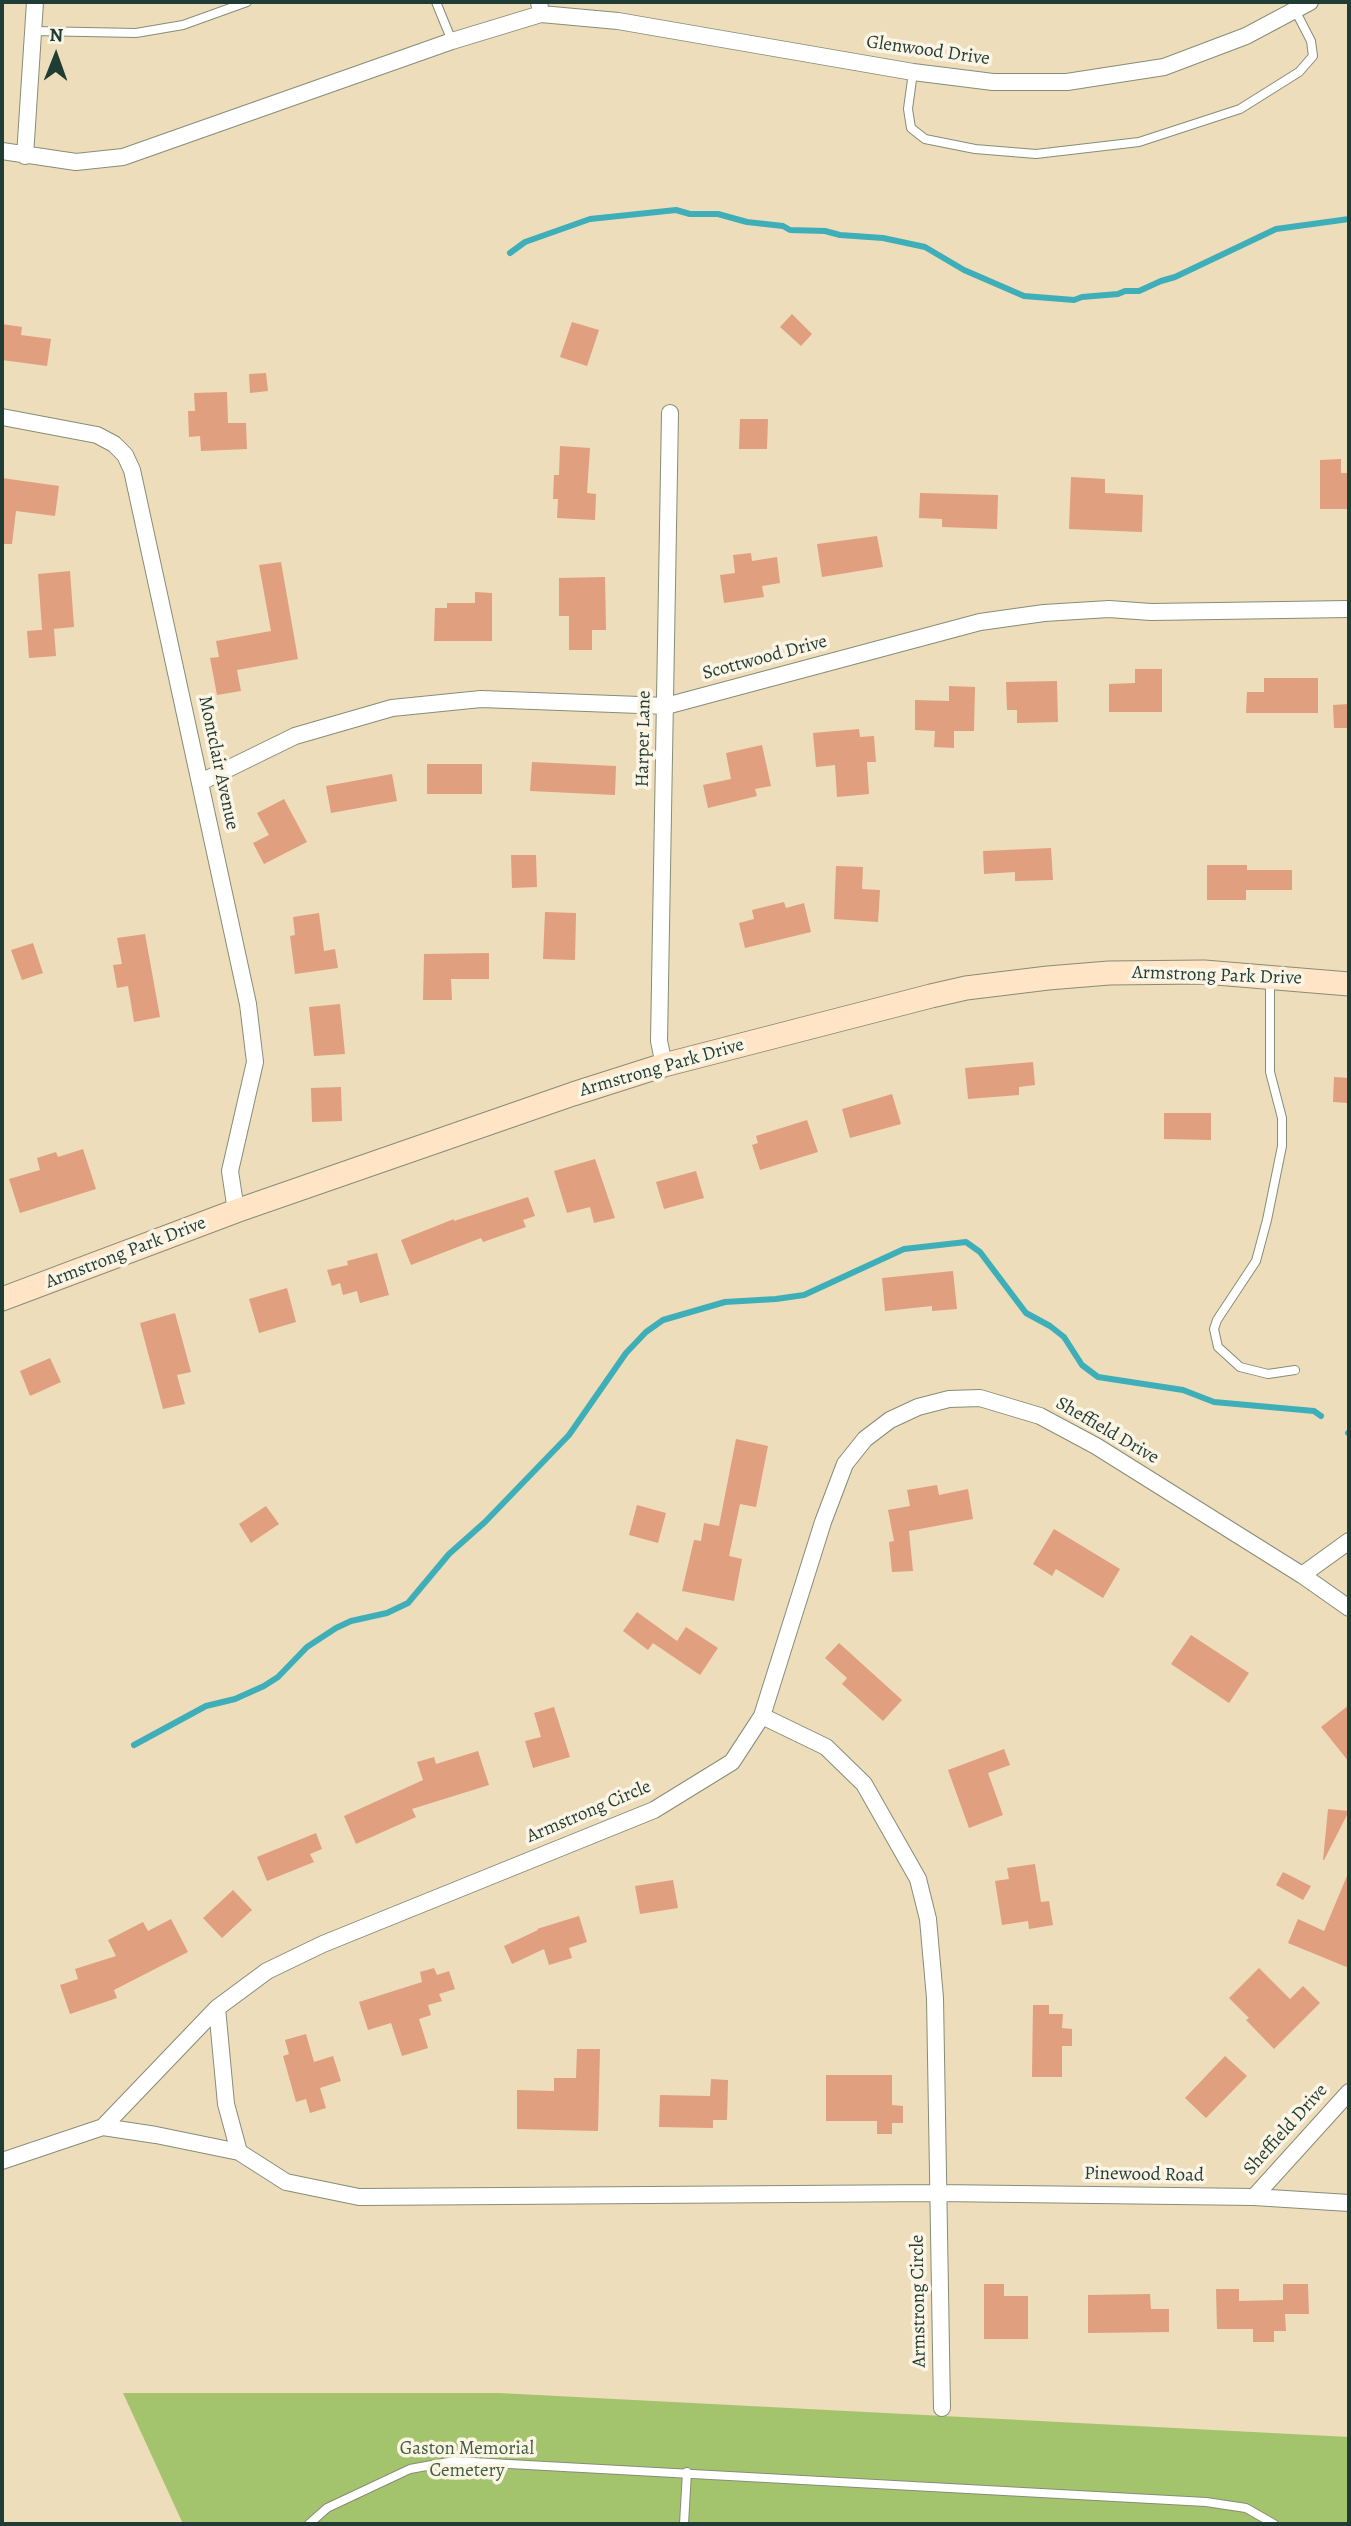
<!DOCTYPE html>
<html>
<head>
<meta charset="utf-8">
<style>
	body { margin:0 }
	#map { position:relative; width:1351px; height:2526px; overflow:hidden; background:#eeddba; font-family:Alegreya,serif }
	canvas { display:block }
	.frame { position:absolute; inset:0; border:4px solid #1f3d34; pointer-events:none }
	.north { position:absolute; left:21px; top:21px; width:70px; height:70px; -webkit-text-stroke:5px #fcf5e5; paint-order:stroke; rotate:1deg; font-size:19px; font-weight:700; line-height:28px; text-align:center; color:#1f3d34 }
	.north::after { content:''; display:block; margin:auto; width:24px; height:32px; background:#1f3d34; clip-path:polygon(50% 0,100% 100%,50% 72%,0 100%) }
</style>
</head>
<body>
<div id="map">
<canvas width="1351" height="2526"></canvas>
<div class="frame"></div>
<div class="north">N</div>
</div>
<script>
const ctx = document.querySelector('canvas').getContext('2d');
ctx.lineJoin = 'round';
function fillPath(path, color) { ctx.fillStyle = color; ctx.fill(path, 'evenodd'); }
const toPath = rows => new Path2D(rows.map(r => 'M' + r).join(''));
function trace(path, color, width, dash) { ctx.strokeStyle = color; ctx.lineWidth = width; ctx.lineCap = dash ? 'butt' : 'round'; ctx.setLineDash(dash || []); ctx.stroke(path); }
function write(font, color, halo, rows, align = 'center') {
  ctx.font = font + ' Alegreya,serif'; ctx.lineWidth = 7; ctx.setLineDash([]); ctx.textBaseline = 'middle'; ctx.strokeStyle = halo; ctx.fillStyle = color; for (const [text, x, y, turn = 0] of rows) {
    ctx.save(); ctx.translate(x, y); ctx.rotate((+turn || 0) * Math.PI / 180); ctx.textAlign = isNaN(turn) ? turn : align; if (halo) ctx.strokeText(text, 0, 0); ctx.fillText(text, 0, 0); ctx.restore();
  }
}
fillPath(toPath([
	[123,2393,499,2393,1349,2437,1349,2524,183,2524]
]), '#a3c46c');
trace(toPath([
	[510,253,525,242,590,219,676,210,690,214,718,214,747,222,783,226,790,230,825,231,840,235,883,238,925,247,964,270,1024,296,1074,300,1082,297,1118,294,1125,291,1139,291,1161,281,1175,277,1276,229,1349,219],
	[1348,1433,1349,1434],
	[134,1745,206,1706,235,1699,264,1686,278,1677,307,1647,336,1628,351,1621,387,1613,408,1603,449,1554,485,1522,569,1435,626,1353,646,1332,663,1320,725,1302,776,1299,804,1295,904,1249,966,1242,980,1252,1026,1313,1050,1326,1064,1337,1082,1365,1098,1377,1183,1390,1214,1402,1314,1411,1321,1416]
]), '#3eafb9', 6);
fillPath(toPath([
	[792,314,812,334,801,346,780,327],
	[572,322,599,330,587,366,560,357],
	[2,324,22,327,21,335,51,339,47,366,2,360],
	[266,373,268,391,250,393,249,374],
	[227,392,228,423,246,423,247,449,201,451,200,436,189,437,188,411,195,411,194,393],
	[740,419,768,419,767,449,739,449],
	[560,446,590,448,587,493,596,494,595,520,557,518,558,499,553,499,554,475,559,475],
	[1341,459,1341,473,1349,473,1349,509,1320,509,1320,460],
	[1071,477,1105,479,1105,493,1143,495,1142,532,1069,529],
	[2,478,59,486,55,516,16,511,12,544,2,544],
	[920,493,998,495,997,529,942,527,942,519,919,518],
	[877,536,883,567,822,577,817,544],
	[751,553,752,561,777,557,780,583,762,586,764,597,724,603,720,575,735,573,733,555],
	[281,562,298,659,237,670,241,691,217,695,210,658,219,657,216,641,271,631,259,565],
	[70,571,74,627,42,630,38,574],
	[605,577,606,630,592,630,592,650,569,650,569,616,559,616,559,578],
	[475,592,492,593,492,641,434,641,435,608,447,608,447,603,475,603],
	[54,629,56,656,29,658,27,631],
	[1135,669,1162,669,1162,712,1109,712,1109,684,1135,683],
	[1264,678,1318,678,1318,713,1246,713,1247,692,1264,692],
	[1057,681,1058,722,1017,723,1017,710,1007,710,1006,682],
	[949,686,975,687,974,731,954,731,954,748,934,747,935,731,915,730,915,700,949,701],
	[1349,704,1349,728,1334,728,1333,705],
	[859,729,860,737,874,736,876,762,867,762,869,794,837,797,835,765,816,767,813,733],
	[762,745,771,786,755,789,757,796,708,808,703,785,731,779,726,753],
	[532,762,616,766,615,795,530,791],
	[427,764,482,764,482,794,427,794],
	[392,774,397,801,331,813,326,786],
	[284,799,307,842,264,864,253,843,269,835,257,813],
	[1051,848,1053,880,1015,881,1015,872,984,874,983,851],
	[511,855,536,855,537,887,512,888],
	[1207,865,1247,865,1247,870,1292,870,1292,890,1246,890,1246,900,1207,900],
	[836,866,863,867,862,889,880,890,878,922,834,919],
	[784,902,786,908,804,903,811,932,745,948,739,923,754,919,752,910],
	[545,912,576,913,575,960,543,959],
	[319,913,324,951,335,949,338,968,295,974,290,936,295,935,293,917],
	[145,934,160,1017,134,1022,128,986,117,988,113,965,122,964,117,938],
	[33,943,43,973,22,980,11,950],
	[489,953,489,979,451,979,452,1000,423,1000,424,954],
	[340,1004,345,1054,314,1056,309,1007],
	[1033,1062,1035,1085,1019,1087,1019,1095,968,1099,965,1068],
	[1334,1077,1349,1078,1349,1103,1333,1102],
	[341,1087,342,1121,312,1122,311,1088],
	[892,1094,901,1124,850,1138,842,1109],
	[1164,1113,1211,1113,1211,1140,1164,1139],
	[807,1120,818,1152,760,1170,752,1145,758,1143,756,1136],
	[83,1149,96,1189,20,1213,9,1179,40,1170,37,1158,56,1152,58,1157],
	[595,1159,615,1218,594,1223,590,1207,567,1213,554,1171],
	[696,1171,704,1198,664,1209,656,1182],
	[528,1197,535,1216,523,1220,526,1227,483,1242,481,1238,411,1265,401,1240,454,1219,454,1221],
	[377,1253,389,1295,360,1303,357,1291,343,1295,340,1283,332,1286,327,1270,348,1265,347,1261],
	[953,1271,957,1309,932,1311,932,1306,885,1311,882,1278],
	[287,1288,296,1322,259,1333,249,1299],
	[175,1313,191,1372,177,1375,185,1404,163,1409,140,1323],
	[50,1358,61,1382,30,1396,20,1371],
	[736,1439,768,1446,756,1507,740,1504,729,1556,742,1559,734,1601,682,1591,694,1540,701,1541,704,1523,719,1526],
	[937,1485,939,1495,968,1489,973,1519,909,1531,913,1571,892,1572,889,1542,894,1541,888,1510,910,1506,907,1490],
	[637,1505,666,1513,658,1543,629,1535],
	[266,1506,279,1524,251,1543,239,1524],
	[1054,1529,1120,1569,1103,1598,1056,1569,1052,1576,1033,1564],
	[637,1612,677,1641,686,1627,718,1648,700,1675,653,1643,648,1650,623,1631],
	[1191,1635,1249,1673,1229,1703,1171,1664],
	[839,1643,902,1700,883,1721,842,1684,847,1678,825,1658],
	[1349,1705,1349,1762,1321,1727],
	[554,1707,570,1757,533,1768,525,1741,541,1737,534,1713],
	[1004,1749,1010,1765,988,1773,1003,1815,969,1828,948,1770],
	[478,1751,489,1785,412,1809,416,1817,356,1844,344,1816,423,1780,417,1762,434,1757,436,1764],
	[1328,1809,1349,1811,1324,1860,1323,1860],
	[316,1833,322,1849,310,1854,314,1862,267,1881,257,1857],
	[1035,1864,1041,1902,1049,1901,1053,1925,1029,1929,1028,1921,1002,1925,995,1881,1009,1879,1007,1868],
	[1349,1871,1349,1968,1288,1943,1298,1919,1324,1931],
	[1283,1872,1311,1886,1303,1900,1276,1885],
	[673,1880,678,1908,640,1914,635,1886],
	[233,1890,252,1910,222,1938,203,1918],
	[579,1916,587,1942,569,1948,572,1958,549,1965,544,1949,512,1964,504,1946,538,1930,537,1929],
	[171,1919,188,1952,114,1990,117,1998,70,2014,60,1985,78,1979,75,1969,116,1956,108,1940,143,1922,148,1931],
	[434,1968,437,1975,449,1971,455,1989,439,1994,442,2001,428,2005,431,2015,419,2019,428,2048,402,2056,391,2023,368,2030,359,2002,422,1982,420,1972],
	[1259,1968,1290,1999,1303,1986,1320,2003,1274,2049,1246,2020,1249,2018,1229,1998],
	[1033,2005,1049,2005,1049,2014,1063,2014,1062,2028,1072,2029,1072,2046,1062,2046,1062,2077,1032,2077],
	[306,2034,314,2062,333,2056,341,2081,320,2088,326,2108,310,2113,306,2099,296,2102,283,2056,289,2054,285,2040],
	[577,2049,600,2049,598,2131,517,2129,517,2090,554,2091,554,2078,576,2078],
	[1225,2056,1247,2076,1206,2118,1185,2098],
	[826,2075,892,2075,892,2105,903,2106,903,2123,892,2123,892,2134,877,2134,877,2121,826,2121],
	[711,2079,728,2080,727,2120,713,2120,713,2128,659,2127,660,2095,710,2096],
	[984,2284,1004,2284,1004,2296,1028,2296,1028,2339,984,2339],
	[1283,2284,1308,2284,1309,2314,1285,2314,1286,2331,1274,2331,1274,2342,1253,2342,1253,2329,1217,2329,1216,2289,1239,2289,1239,2301,1283,2300],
	[1150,2294,1151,2309,1169,2309,1169,2332,1088,2333,1088,2295]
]), '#e09f7e');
const lane = toPath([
	[436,2,452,41],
	[34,31,136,33,183,25,247,2],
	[913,72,908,109,911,128,925,139,975,149,1036,154,1139,142,1240,109,1299,72,1313,56,1311,41,1295,10],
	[1270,980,1270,1072,1282,1118,1282,1146,1267,1220,1256,1261,1217,1320,1214,1329,1218,1347,1240,1367,1268,1374,1295,1370],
	[309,2524,327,2508,410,2469,454,2461,1206,2502,1246,2508,1274,2524],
	[684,2524,687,2472]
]);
const street = toPath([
	[539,2,541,14,618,21,913,72,993,82,1067,82,1164,67,1246,36,1310,2],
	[2,151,76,162,123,157,452,41,541,14],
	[25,156,35,2],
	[2,417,97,435,114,444,125,455,132,470,248,1004,255,1062,230,1171,236,1211],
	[201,782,295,736,392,708,481,699,666,706,980,622,1044,613,1109,609,1151,612,1349,609],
	[664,1065,659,1041,670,413],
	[1302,1575,1349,1541],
	[762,1716,826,1747,864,1784,918,1879,928,1919,935,1998,942,2408],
	[217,2008,226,2104,239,2152],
	[103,2127,217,2008,267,1971,323,1944,654,1810,732,1762,762,1716,823,1522,845,1464,865,1439,890,1420,918,1407,949,1399,980,1398,1040,1416,1096,1446,1302,1575,1349,1608],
	[2,2161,103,2127,156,2135,239,2152,286,2182,359,2197,938,2193,1254,2197,1349,2203],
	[1254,2197,1349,2092]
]);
const secondary = toPath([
	[2,1299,236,1211,573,1094,664,1065,931,996,966,988,1048,978,1109,973,1204,972,1349,984]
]);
trace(lane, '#868d77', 10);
trace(street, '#868d77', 18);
trace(secondary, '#868d77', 25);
trace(lane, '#fff', 8);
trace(street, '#fff', 16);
trace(secondary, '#ffe4c6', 23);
write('19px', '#1f3d34', '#fcf5e5', [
	["Glenwood Drive",928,51,8],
	["Scottwood Drive",765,658,-15],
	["Harper Lane",644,739,-89],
	["Montclair Avenue",218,763,78],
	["Armstrong Park Drive",1217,976,2],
	["Armstrong Park Drive",662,1068,-16],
	["Armstrong Park Drive",126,1253,-21],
	["Sheffield Drive",1107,1431,30],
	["Armstrong Circle",589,1812,-23],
	["Sheffield Drive",1286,2130,-48],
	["Pinewood Road",1144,2175,1],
	["Armstrong Circle",919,2301,-91]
]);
write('19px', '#405f42', '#fcf5e5', [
	["Gaston Memorial",467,2449],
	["Cemetery",467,2471]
]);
</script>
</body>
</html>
